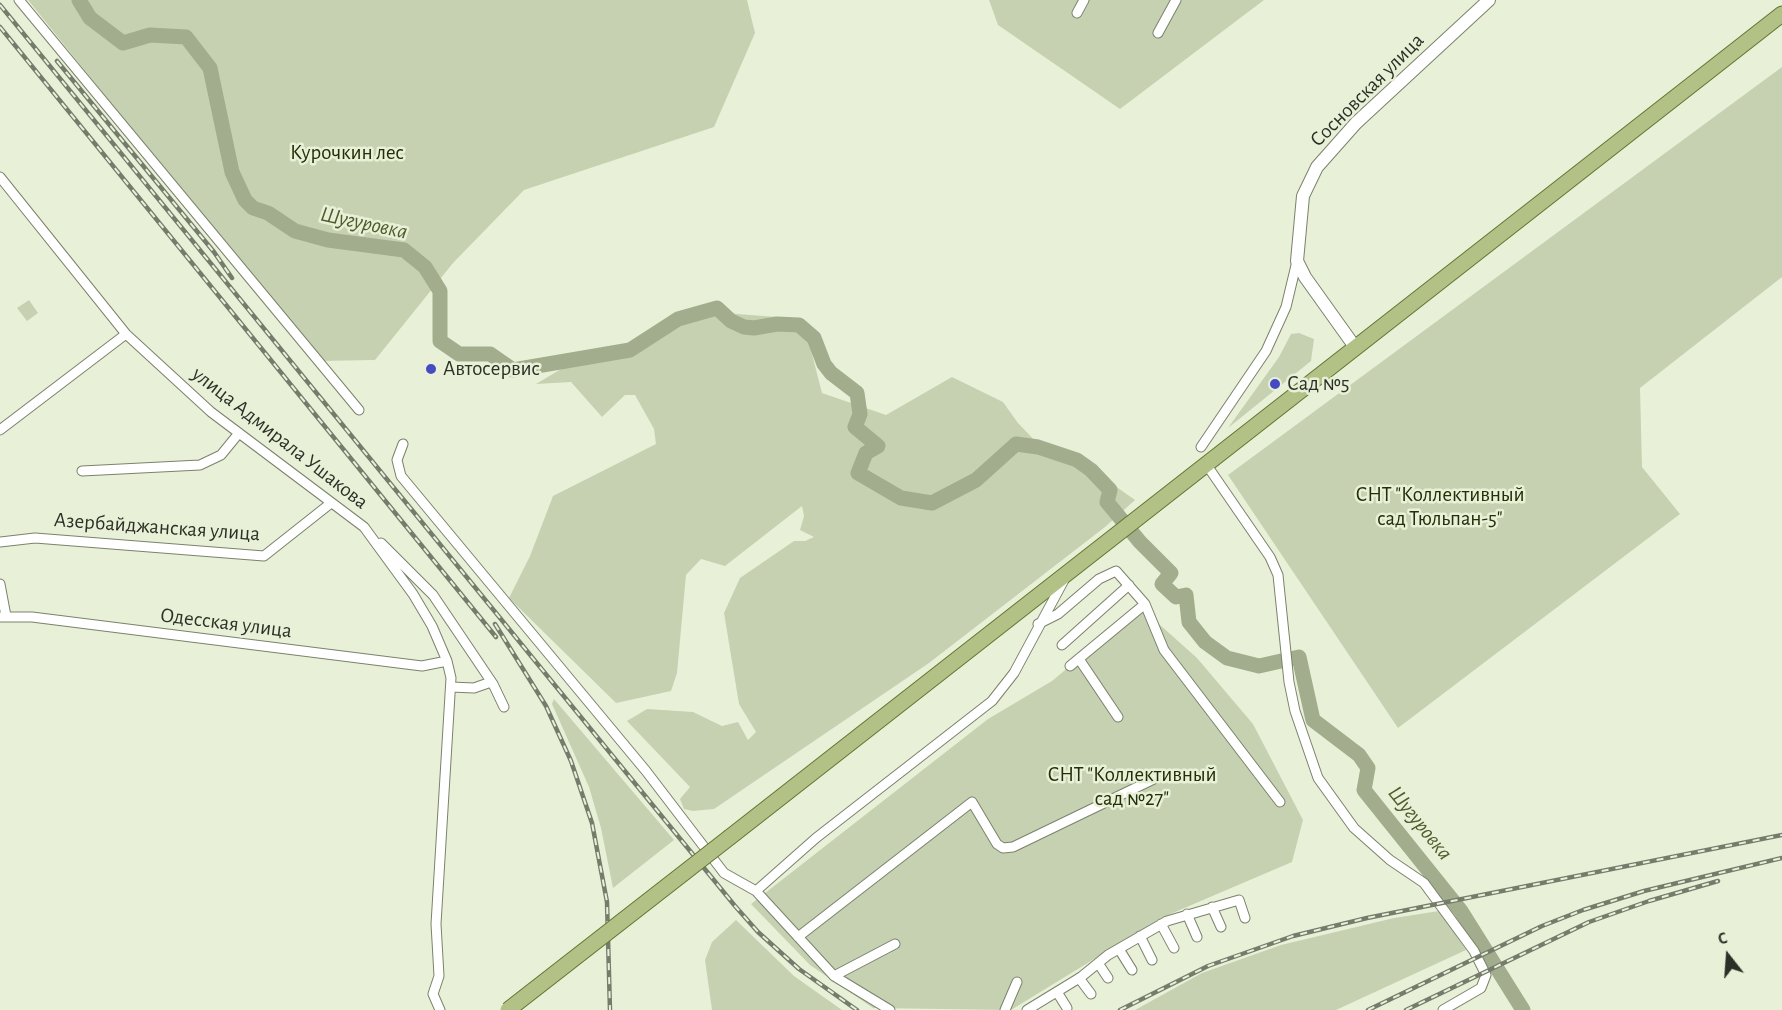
<!DOCTYPE html>
<html>
<head>
<meta charset="utf-8">
<style>
	body { margin:0 }
	#map { position:relative; width:1782px; height:1010px; overflow:hidden; background:#e8f1d8; font-family:"Alegreya Sans",sans-serif }
	canvas { display:block }
	.north { position:absolute; left:1698px; top:926px; width:60px; height:60px; -webkit-text-stroke:4px #e8f1d8; paint-order:stroke; rotate:343deg; font-size:16px; font-weight:700; line-height:24px; text-align:center; color:#2d3027 }
	.north::after { content:''; display:block; margin:auto; width:21px; height:27px; background:#2d3027; clip-path:polygon(50% 0,100% 100%,50% 72%,0 100%) }
</style>
</head>
<body>
<div id="map">
<canvas width="1782" height="1010"></canvas>
<div class="north">С</div>
</div>
<script>
const ctx = document.querySelector('canvas').getContext('2d');
ctx.lineJoin = 'round';
function fillPath(path, color) { ctx.fillStyle = color; ctx.fill(path, 'evenodd'); }
const toPath = rows => new Path2D(rows.map(r => 'M' + r).join(''));
function trace(path, color, width, dash) { ctx.strokeStyle = color; ctx.lineWidth = width; ctx.lineCap = dash ? 'butt' : 'round'; ctx.setLineDash(dash || []); ctx.stroke(path); }
function write(font, color, halo, rows, align = 'center') {
  ctx.font = font + ' "Alegreya Sans",sans-serif'; ctx.lineWidth = 5; ctx.setLineDash([]); ctx.textBaseline = 'middle'; ctx.strokeStyle = halo; ctx.fillStyle = color; for (const [text, x, y, turn = 0] of rows) {
    ctx.save(); ctx.translate(x, y); ctx.rotate((+turn || 0) * Math.PI / 180); ctx.textAlign = isNaN(turn) ? turn : align; if (halo) ctx.strokeText(text, 0, 0); ctx.fillText(text, 0, 0); ctx.restore();
  }
}
fillPath(toPath([
	[28,0,747,0,755,33,714,127,524,190,453,263,375,360,319,361],
	[989,0,1264,0,1120,109,998,25],
	[1782,67,1782,277,1640,388,1642,467,1680,514,1398,728,1228,475],
	[29,300,38,313,27,321,17,308],
	[711,312,803,319,822,393,886,415,952,377,1003,402,1018,423,1040,446,1074,457,1135,500,1105,527,929,663,714,809,693,811,684,809,680,799,690,787,627,721,647,709,693,712,722,726,738,722,748,740,756,732,739,704,724,613,740,578,794,541,805,541,814,537,800,530,804,516,802,506,725,566,701,559,686,575,677,673,671,691,616,703,509,598,530,556,553,496,656,444,654,429,635,395,625,395,602,417,571,382,536,384,578,359,643,350,654,329],
	[1299,333,1314,339,1311,361,1228,428,1279,357,1291,334],
	[1140,607,1197,658,1253,724,1303,820,1292,862,1161,918,1011,1010,873,1008,810,965,751,904,988,719,1052,681],
	[554,699,674,840,613,888,601,828,589,787,552,704],
	[1439,911,1466,950,1336,1010,1135,1010,1202,973,1281,945,1394,918],
	[736,920,794,976,842,1010,712,1010,705,960,712,942]
]), '#c6d1b1');
trace(toPath([
	[79,0,90,18,123,43,150,35,186,37,210,68,232,172,245,200,253,208,268,213,295,231,328,240,404,250,425,267,440,291,440,341,459,354,490,354,513,370,630,350,678,319,717,308,731,321,744,327,754,328,777,324,799,325,814,338,824,364,831,373,857,393,860,414,855,427,878,446,866,453,858,473,901,498,932,503,976,480,1016,444,1038,447,1077,460,1091,470,1110,490,1107,502,1140,542,1171,573,1162,584,1176,597,1186,595,1189,622,1205,642,1227,658,1259,666,1299,657,1313,720,1359,755,1368,768,1364,790,1461,911,1523,1010]
]), '#a1ad8c', 15);
const minor = toPath([
	[19,0,359,410],
	[1077,13,1084,0],
	[1158,33,1176,0],
	[0,177,126,334,211,412,364,527,413,594,432,626,447,661,451,678,436,924,439,976,433,994,440,1010],
	[0,430,126,334],
	[403,444,397,460,401,476,646,771,724,873,756,891,834,976,895,944],
	[1201,447,1266,351,1286,307,1297,261],
	[1206,464,1270,557,1278,575,1289,682,1295,711,1318,778,1354,828,1390,860,1424,883,1474,951,1486,975,1481,988,1443,1010],
	[82,471,200,465,221,455,239,433],
	[0,542,35,538,264,556,331,503],
	[381,543,433,595,493,684,504,707],
	[0,584,6,616],
	[1145,604,1164,650,1280,802],
	[0,617,32,617,422,666,447,661],
	[1038,624,1058,614,1099,579,1116,571,1145,604,1070,666],
	[1062,645,1129,585],
	[1079,659,1118,717],
	[451,687,474,688,491,682],
	[756,891,816,838,992,701,1014,673,1064,580],
	[1212,907,1221,927],
	[1187,914,1197,937],
	[1161,924,1174,948],
	[1140,936,1152,960],
	[798,937,972,802,997,844,1003,848,1013,847,1156,778],
	[1119,949,1132,970],
	[1098,963,1108,978],
	[834,976,890,1010],
	[1079,978,1091,994],
	[1057,992,1067,1008],
	[1005,1010,1017,982],
	[1027,1010,1081,977,1108,955,1167,921,1239,900,1245,918]
]);
const tertiary = toPath([
	[1355,347,1305,277,1297,261,1303,196,1317,167,1356,123,1489,0]
]);
const primary = toPath([
	[730,837,1782,14]
]);
trace(minor, '#7a826c', 11);
trace(tertiary, '#7a826c', 14);
trace(primary, '#627531', 17);
trace(minor, '#fff', 9);
trace(tertiary, '#fff', 12);
trace(primary, '#b2c287', 15);
const rail = toPath([
	[0,5,735,906,758,932,799,969,857,1010],
	[0,27,496,637],
	[57,61,214,252,232,278],
	[495,624,546,706,571,761,592,823,607,902,610,1010],
	[1120,1010,1208,966,1293,936,1367,918,1782,835],
	[1368,1010,1542,926,1583,910,1644,891,1782,858],
	[1406,1010,1589,922,1649,901,1718,881]
]);
trace(rail, '#767c6c', 4.5);
trace(rail, '#e8f1d8', 2, [7]);
const primaryBridge = toPath([
	[508,1010,730,837]
]);
trace(primaryBridge, '#627531', 17, []);
trace(primaryBridge, '#b2c287', 15);
for (const [x, y, r, color] of [
	[431,369,6,"#454bc0"],
	[1275,384,6,"#454bc0"]
]) { const dot = new Path2D(); dot.arc(x, y, r, 0, 2 * Math.PI); ctx.fillStyle = color; ctx.fill(dot); trace(dot, '#e8f1d8', 2); }
write('21px', '#2d3027', '#e8f1d8', [
	["Сосновская улица",1367,90,-45],
	["улица Адмирала Ушакова",280,438,38],
	["Азербайджанская улица",157,527,4],
	["Одесская улица",226,623,7]
]);
write('21px', '#242f07', '#e8f1d8', [
	["Курочкин лес",347,153],
	["СНТ \"Коллективный",1440,495],
	["сад Тюльпан-5\"",1440,519],
	["СНТ \"Коллективный",1132,775],
	["сад №27\"",1132,799]
]);
write('21px', '#2d3027', '#e8f1d8', [
	["Автосервис",443,369],
	["Сад №5",1287,384]
], 'left');
write('italic 22px', '#4e5d2b', '#e8f1d8', [
	["Шугуровка",364,223,12],
	["Шугуровка",1420,823,51]
]);
</script>
</body>
</html>
